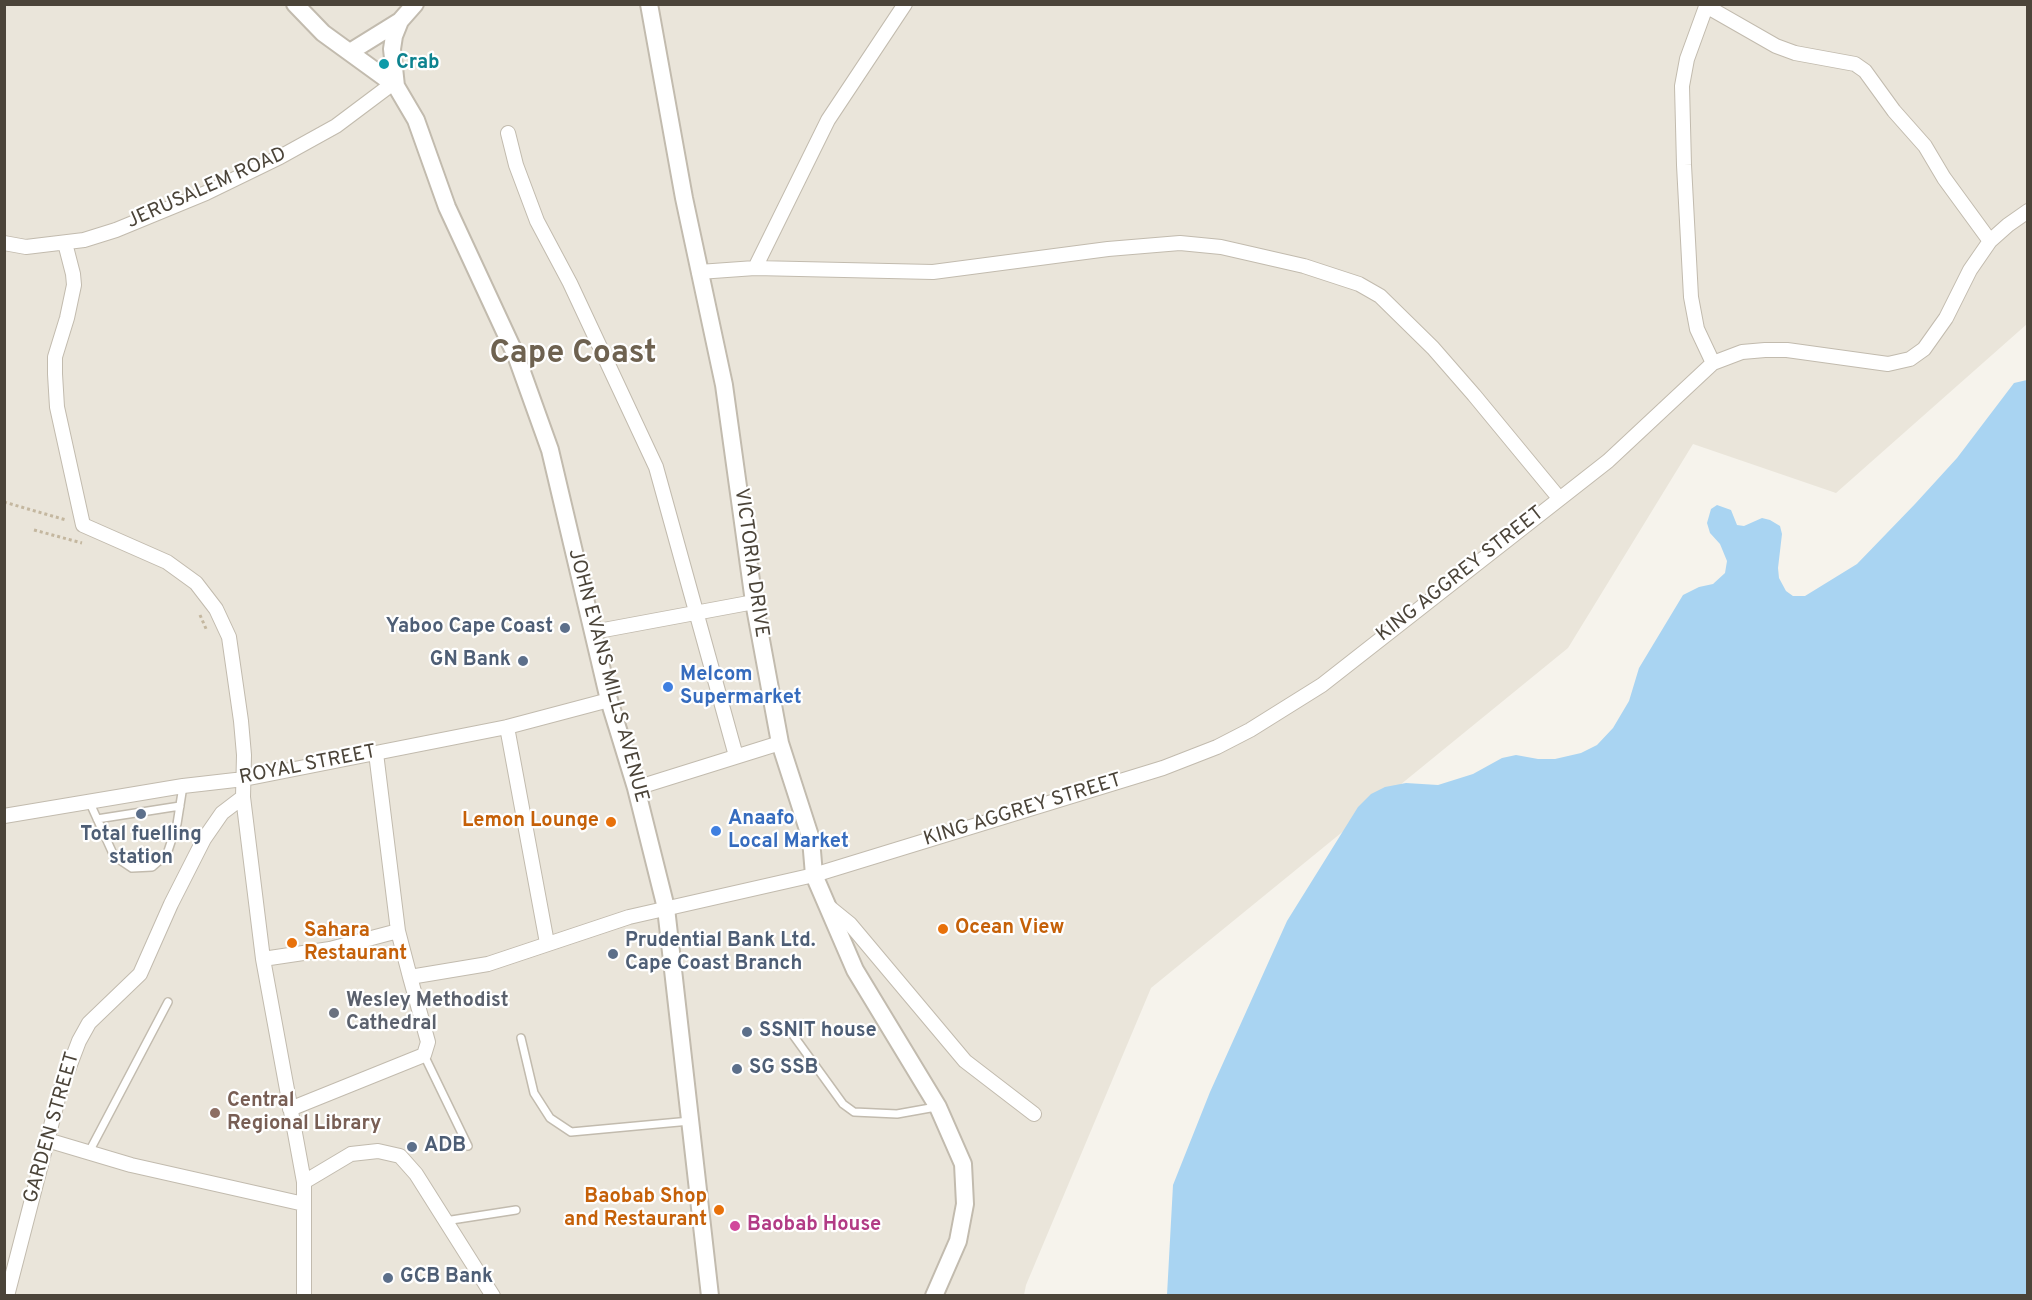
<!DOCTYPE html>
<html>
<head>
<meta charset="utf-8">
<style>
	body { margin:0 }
	#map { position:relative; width:2032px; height:1300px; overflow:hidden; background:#f6f3ec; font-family:Overpass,sans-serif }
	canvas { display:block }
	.frame { position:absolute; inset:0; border:6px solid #4b4439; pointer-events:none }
</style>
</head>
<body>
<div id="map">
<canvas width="2032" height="1300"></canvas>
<div class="frame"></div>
</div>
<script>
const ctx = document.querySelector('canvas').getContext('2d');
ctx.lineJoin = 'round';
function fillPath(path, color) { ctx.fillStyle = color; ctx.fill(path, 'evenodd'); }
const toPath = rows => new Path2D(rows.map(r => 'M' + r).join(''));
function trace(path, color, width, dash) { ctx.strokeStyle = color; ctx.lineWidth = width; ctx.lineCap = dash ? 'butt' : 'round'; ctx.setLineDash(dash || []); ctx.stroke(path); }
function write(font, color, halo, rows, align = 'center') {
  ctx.font = font + ' Overpass,sans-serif'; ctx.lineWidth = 4.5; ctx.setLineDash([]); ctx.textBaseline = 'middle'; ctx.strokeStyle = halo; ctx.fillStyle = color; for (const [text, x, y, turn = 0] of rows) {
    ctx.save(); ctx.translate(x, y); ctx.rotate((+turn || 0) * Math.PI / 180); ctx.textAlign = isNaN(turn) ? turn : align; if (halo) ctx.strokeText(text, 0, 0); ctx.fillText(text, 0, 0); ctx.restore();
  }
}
fillPath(toPath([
	[5,5,2027,5,2027,324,1836,493,1693,444,1568,648,1151,988,1026,1285,1024,1295,5,1296]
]), '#eae5da');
fillPath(toPath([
	[2027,380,2027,1295,1167,1295,1173,1185,1210,1092,1287,921,1358,807,1371,794,1385,787,1406,783,1438,785,1473,774,1502,758,1516,755,1538,759,1555,759,1581,753,1597,745,1613,728,1629,701,1639,668,1683,595,1699,587,1713,584,1725,573,1727,561,1720,544,1710,533,1707,523,1711,509,1717,505,1731,510,1737,525,1744,526,1762,518,1770,520,1780,526,1782,534,1778,568,1779,578,1786,591,1793,596,1805,596,1857,564,1915,504,1957,458,2014,383]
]), '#a9d4f2');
const service = toPath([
	[89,801,114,856,132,868,152,867,167,854,177,824,183,786],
	[97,819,180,806],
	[788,1028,843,1104,854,1112,897,1114,936,1107],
	[521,1038,534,1093,550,1118,571,1132,690,1121],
	[424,1055,468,1146],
	[89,1152,168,1002],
	[445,1221,516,1210]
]);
const minor = toPath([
	[1707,4,1687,59,1682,86,1684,165,1691,297,1697,329,1713,363],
	[1706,6,1776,46,1795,53,1855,64,1865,71,1894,111,1925,146,1944,178,1990,241],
	[508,133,516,165,537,221,570,283,656,467,736,756],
	[4,243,26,247,84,240,116,230,206,193,280,157,336,126,392,84],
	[65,243,73,274,74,285,67,318,55,357,55,374,57,407,83,525,167,562,196,583,216,609,229,637,241,721,244,755,243,797,263,959,304,1182,304,1296],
	[755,268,828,120,905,4],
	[699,272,755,268,933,272,1108,249,1180,243,1221,247,1304,266,1359,284,1380,296,1433,348,1474,395,1559,498],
	[593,632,754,602],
	[507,727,547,943],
	[376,753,398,931,410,977],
	[636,788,780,743],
	[4,816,183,786,244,779,507,727,609,700],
	[829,907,850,924,965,1061,1034,1114],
	[263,959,330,949,398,931],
	[290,1109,424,1055,428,1042,410,977,488,964,629,917,814,875,1163,768,1217,747,1250,730,1322,685,1608,461,1713,363,1742,352,1765,350,1787,350,1888,364,1910,359,1924,349,1946,318,1970,270,1990,241,2008,225,2028,211],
	[47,1140,131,1165,304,1204],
	[304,1182,351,1154,378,1151,400,1156,416,1174,493,1296],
	[7,1296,60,1091,79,1041,89,1023,140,974,171,904,204,839,222,813,243,797]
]);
const tertiary = toPath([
	[295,4,323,33,396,86],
	[415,4,400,21,394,36,392,49,396,86,416,120,447,207,517,358,550,450,609,700,636,788,666,908,710,1296],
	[649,4,684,198,724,385,754,602,780,743,811,839,814,875,855,970,938,1107,963,1164,965,1204,958,1241,934,1296],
	[350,52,400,21]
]);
trace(service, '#c2bbae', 10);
trace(minor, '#c2bbae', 16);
trace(tertiary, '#c2bbae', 20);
trace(toPath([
	[4,502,66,520],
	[34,530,82,543],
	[200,615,207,631]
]), '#c4b79f', 3, [3, 3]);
trace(service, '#fff', 7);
trace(minor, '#fff', 14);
trace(tertiary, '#fff', 16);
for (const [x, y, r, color] of [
	[384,64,6,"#0f9aa8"],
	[565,628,6,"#5c6f8a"],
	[523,661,6,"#5c6f8a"],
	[668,687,6,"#3f7fe0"],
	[141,814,6,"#5c6f8a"],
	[611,822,6,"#e8710a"],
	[716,831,6,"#3f7fe0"],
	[943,929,6,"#e8710a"],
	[292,943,6,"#e8710a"],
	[613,954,6,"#5c6f8a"],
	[334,1013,6,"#6b7280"],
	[747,1032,6,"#5c6f8a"],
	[737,1069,6,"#5c6f8a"],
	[215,1113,6,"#8d6e63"],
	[412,1147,6,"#5c6f8a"],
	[719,1210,6,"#e8710a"],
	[735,1226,6,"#d1479c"],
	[388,1278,6,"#5c6f8a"]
]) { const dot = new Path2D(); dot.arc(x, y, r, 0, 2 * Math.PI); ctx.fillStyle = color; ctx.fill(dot); trace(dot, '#fff', 2); }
write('bold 20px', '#0d838f', '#fff', [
	["Crab",396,64]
], 'left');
write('20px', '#4b4439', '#fff', [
	["JERUSALEM ROAD",207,189,-24],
	["VICTORIA DRIVE",750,563,82],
	["KING AGGREY STREET",1461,575,-38],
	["JOHN EVANS MILLS AVENUE",607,676,75],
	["ROYAL STREET",308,766,-11],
	["KING AGGREY STREET",1023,811,-17],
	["GARDEN STREET",53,1128,-74]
]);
write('bold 20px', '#4e5e75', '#fff', [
	["Yaboo Cape Coast",553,628,"right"],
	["GN Bank",511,661,"right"],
	["Total fuelling",141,836,"center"],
	["station",141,859,"center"],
	["Prudential Bank Ltd.",625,942],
	["Cape Coast Branch",625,965],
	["SSNIT house",759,1032],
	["SG SSB",749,1069],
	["ADB",424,1147],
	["GCB Bank",400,1278]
], 'left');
write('bold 20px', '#366cbe', '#fff', [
	["Melcom",680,676],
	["Supermarket",680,699],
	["Anaafo",728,820],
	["Local Market",728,843]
], 'left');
write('bold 20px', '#c56008', '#fff', [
	["Lemon Lounge",599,822],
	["Ocean View",955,929,"left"],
	["Sahara",304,932,"left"],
	["Restaurant",304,955,"left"],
	["Baobab Shop",707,1198],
	["and Restaurant",707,1221]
], 'right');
write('bold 20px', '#5b616d', '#fff', [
	["Wesley Methodist",346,1002],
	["Cathedral",346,1025]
], 'left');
write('bold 20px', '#785e54', '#fff', [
	["Central",227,1102],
	["Regional Library",227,1125]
], 'left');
write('bold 20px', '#b23c85', '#fff', [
	["Baobab House",747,1226]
], 'left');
write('bold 32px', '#6e6250', '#fff', [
	["Cape Coast",573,356]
]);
</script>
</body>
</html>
